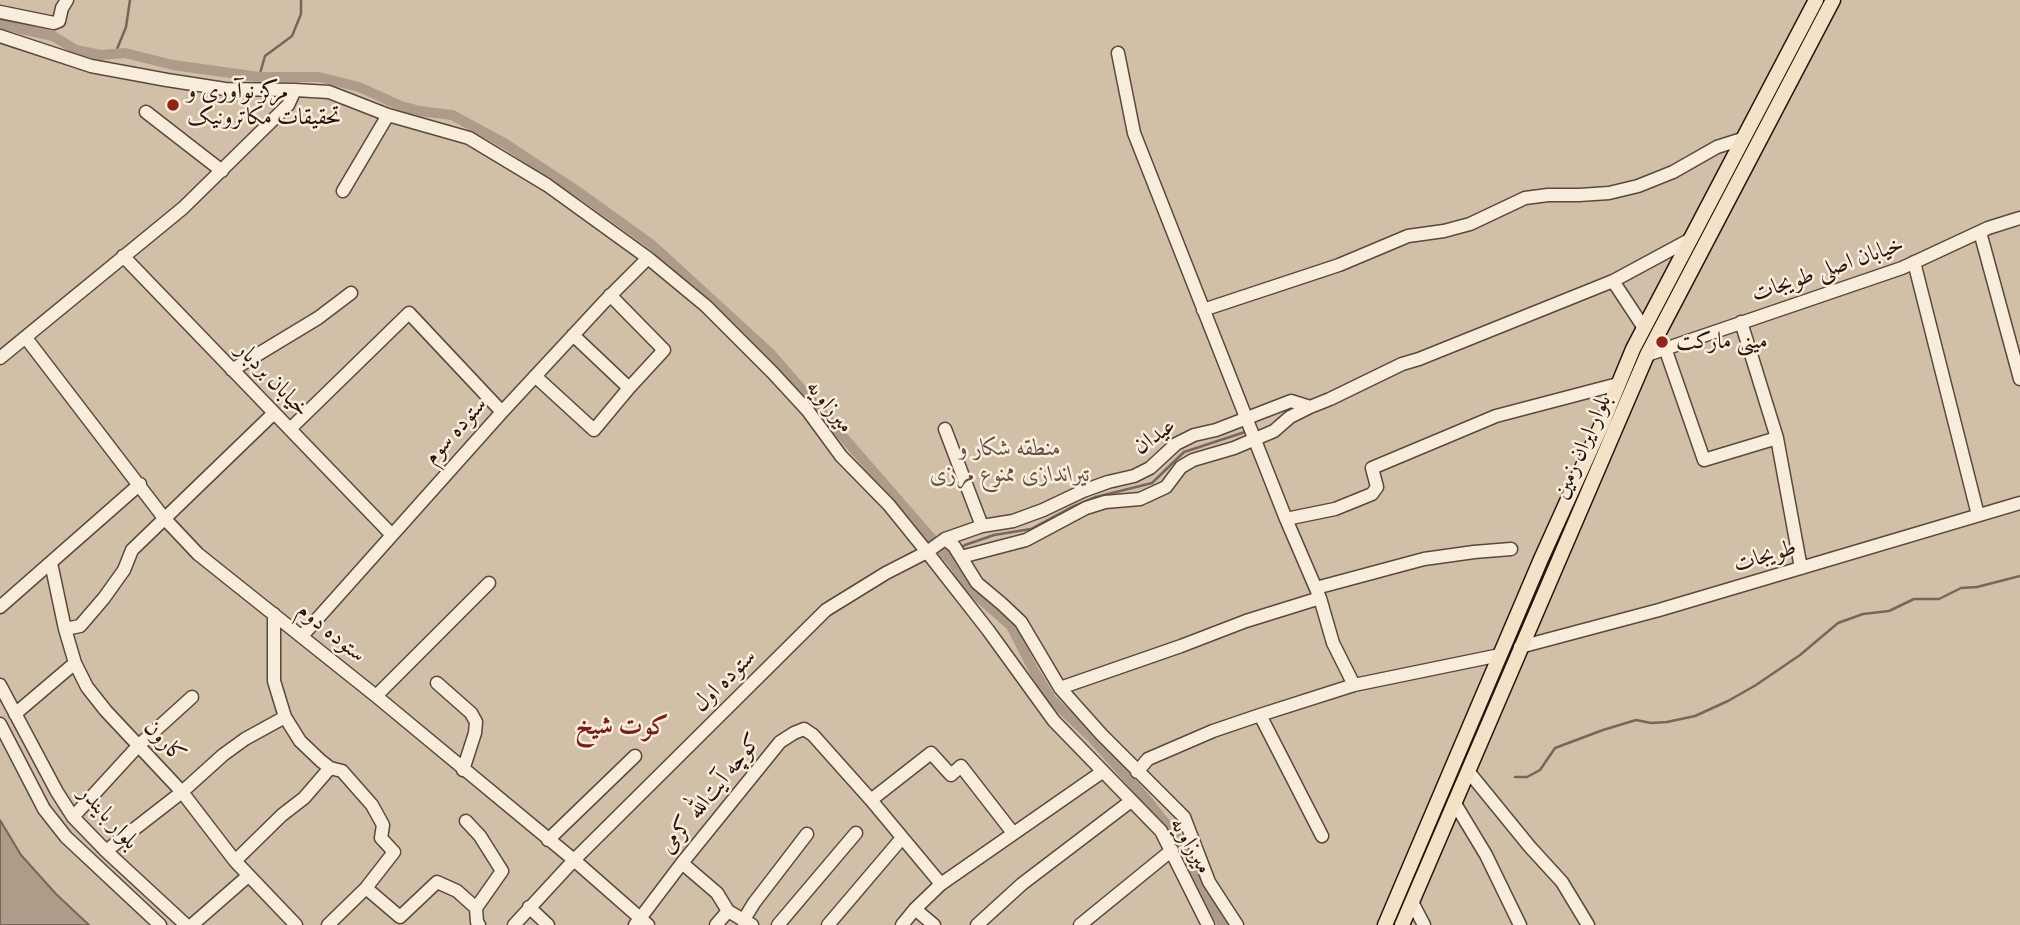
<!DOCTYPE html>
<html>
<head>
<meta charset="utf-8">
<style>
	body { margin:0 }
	canvas { display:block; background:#f4e2c8 }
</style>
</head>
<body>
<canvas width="2020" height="925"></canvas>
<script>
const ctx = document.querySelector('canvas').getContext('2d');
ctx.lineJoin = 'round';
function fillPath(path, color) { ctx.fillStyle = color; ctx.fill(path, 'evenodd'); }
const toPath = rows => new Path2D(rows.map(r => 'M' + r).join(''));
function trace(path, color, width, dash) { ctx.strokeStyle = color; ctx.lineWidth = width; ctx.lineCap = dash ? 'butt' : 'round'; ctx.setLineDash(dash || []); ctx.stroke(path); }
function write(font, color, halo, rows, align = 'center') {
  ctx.font = font + ' "IM FELL French Canon",Amiri,serif'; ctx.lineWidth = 5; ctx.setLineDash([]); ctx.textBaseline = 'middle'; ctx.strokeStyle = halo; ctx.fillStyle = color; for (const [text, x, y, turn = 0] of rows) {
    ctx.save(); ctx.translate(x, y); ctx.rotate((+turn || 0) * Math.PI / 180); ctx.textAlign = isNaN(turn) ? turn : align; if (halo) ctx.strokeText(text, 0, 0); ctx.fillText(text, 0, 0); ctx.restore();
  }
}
fillPath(toPath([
	[0,0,2020,0,2020,925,0,925]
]), '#d1bfa8');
const water = toPath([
	[0,820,21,855,56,894,89,925,0,925,0,820]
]);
fillPath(water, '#ae9c89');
trace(water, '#786658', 2);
trace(toPath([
	[115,54,126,27,130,0],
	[259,77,265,56,292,36,301,14,301,0],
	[959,549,965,545,994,535,1031,529,1072,507,1096,497,1152,483,1184,452,1245,432],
	[1515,777,1527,777,1540,770,1555,748,1603,730,1636,720,1651,723,1667,722,1695,716,1728,701,1756,685,1800,655,1838,623,1863,614,1889,611,1914,599,1939,599,1961,588,1977,587,2020,576]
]), '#786658', 2.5);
trace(toPath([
	[0,24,53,36,76,50,101,55,125,53,173,65,259,77,319,77,359,87,401,106,420,111,452,115,504,143,580,193,651,244,771,354,953,563,967,587,1011,626,1033,669,1051,699,1091,737,1148,801,1179,840,1202,891,1223,925]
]), '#ae9c89', 10);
const minor = toPath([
	[0,12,54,23,59,21,62,8,67,0],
	[0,36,91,66,167,80,225,89,295,90],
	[1118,53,1134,133,1286,519,1320,598,1333,643,1354,685],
	[146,112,222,171],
	[343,191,388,115],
	[1980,232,2020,379],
	[123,256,391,534],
	[1914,262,1978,515],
	[1203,310,1339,265,1408,236,1444,231,1470,224,1525,198,1548,195,1579,195,1609,193,1638,186,1673,172,1717,147,1742,139],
	[1741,322,1777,438,1801,568],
	[1644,328,1613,281,1689,240],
	[573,335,629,388,664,350,610,295],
	[26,338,164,518,198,554,376,696,574,860,648,925],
	[1665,348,1704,460,1777,438],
	[1647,355,1902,268,1988,228,2020,218],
	[0,358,183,208,288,105,295,90,329,92,388,115,469,138,547,185,648,258,706,306,773,373,808,411,841,456,889,505,927,552,988,630,1054,721,1161,831,1208,925],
	[232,370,318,318,351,293],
	[535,376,594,430,629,388],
	[290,429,409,313,502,412],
	[945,429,982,526],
	[1286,519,1335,509,1372,494,1377,487,1372,468,1496,416,1618,384],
	[945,539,954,546,977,583,1002,604,1021,622,1060,688,1101,734,1184,817,1209,882,1237,925],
	[961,557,1026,540,1086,508,1105,502,1140,499,1166,487,1181,467,1193,460,1234,448,1274,431,1290,417,1310,407,1330,399,1402,364,1419,359,1613,281],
	[51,563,65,629,75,663,87,687,106,711,182,792,235,861,296,925],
	[1316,588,1424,559,1474,552,1511,549],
	[0,607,140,484],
	[274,614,274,681,285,717,300,741,321,761,330,768,342,771,372,805,383,825,381,838,394,852,366,888,400,917,437,882,457,891,476,908,477,922,479,925],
	[65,629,80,626,104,598,124,570,132,550,274,413],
	[302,636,502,412,604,302,648,258],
	[1520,647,1659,610,2020,503],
	[437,683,471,713,476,722,475,733,463,770],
	[0,685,57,792,73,817,106,851,186,925],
	[1060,688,1181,646,1246,621,1320,598],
	[376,696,489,583],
	[15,714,75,663],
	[1260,715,1322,836],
	[0,724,44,809,66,837,160,925],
	[1468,771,1530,847,1562,882,1588,925],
	[1137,772,1148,759,1213,731,1260,715,1354,685,1500,655],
	[871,800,931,753,951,775,961,766,1013,833],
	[1454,802,1486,855,1520,925],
	[73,817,138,746,192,697],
	[466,821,480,836,502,871,476,908],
	[548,840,635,756],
	[106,851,182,792,223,755,245,739,285,717],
	[235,861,282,815,304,798,330,768],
	[682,863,717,893,728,911,752,925],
	[1412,902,1424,925],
	[529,907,548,925],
	[915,909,934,925],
	[743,921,754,903,807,834],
	[192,925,248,876],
	[328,925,366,888],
	[514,925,574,860,826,610,886,573,927,552,945,539,982,526,1013,521,1043,510,1083,491,1108,482,1134,476,1150,468,1176,444,1194,435,1216,430,1291,401,1310,407],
	[635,925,682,863,780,742,794,733,804,729,813,735,871,800,941,884],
	[716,925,728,911],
	[778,925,856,833],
	[828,925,902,838],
	[902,925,915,909,941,884,1102,772],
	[977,925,1022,884,1131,801],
	[1080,925,1172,850]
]);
const major = toPath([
	[1385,925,1541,559,1602,424,1633,349,1816,0],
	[1402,925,1647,355,1833,0]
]);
trace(minor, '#5a483c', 15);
trace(major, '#26140e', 17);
trace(minor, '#f8ecdb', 12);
trace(major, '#f4e2c8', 14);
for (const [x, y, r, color] of [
	[173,105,7,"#8f2418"],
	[1662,342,7,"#8f2418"]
]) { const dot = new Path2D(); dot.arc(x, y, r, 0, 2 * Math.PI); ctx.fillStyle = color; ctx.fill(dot); trace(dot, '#f8ecdb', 2.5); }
write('23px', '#26140e', '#f8ecdb', [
	["مرکز نوآوری و",187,92],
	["تحقیقات مکاترونیک",187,118],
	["مینی مارکت",1676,342]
], 'left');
write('23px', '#26140e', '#f8ecdb', [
	["خیابان اصلی طویجات",1828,270,-19],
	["خیابان بردبار",272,380,46],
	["میرزاویه",829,407,51],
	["ستوده سوم",456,431,-48],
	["عیدان",1155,437,-35],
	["بلوار ایران زمین",1583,447,-66],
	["طویجات",1765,557,-17],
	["ستوده دوم",331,633,39],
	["ستوده اول",725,681,-45],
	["کارون",164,742,47],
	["کوچه آیت‌الله کرمی",711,794,-51],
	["بلوار بایندر",108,818,48],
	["میرزاویه",1190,846,60]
]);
write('italic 23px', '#625044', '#f8ecdb', [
	["منطقه شکار و",1010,449],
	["تیراندازی ممنوع مرزی",1010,475]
]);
write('bold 26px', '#7a1f14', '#f8ecdb', [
	["کوت شیخ",622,728]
]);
</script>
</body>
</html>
